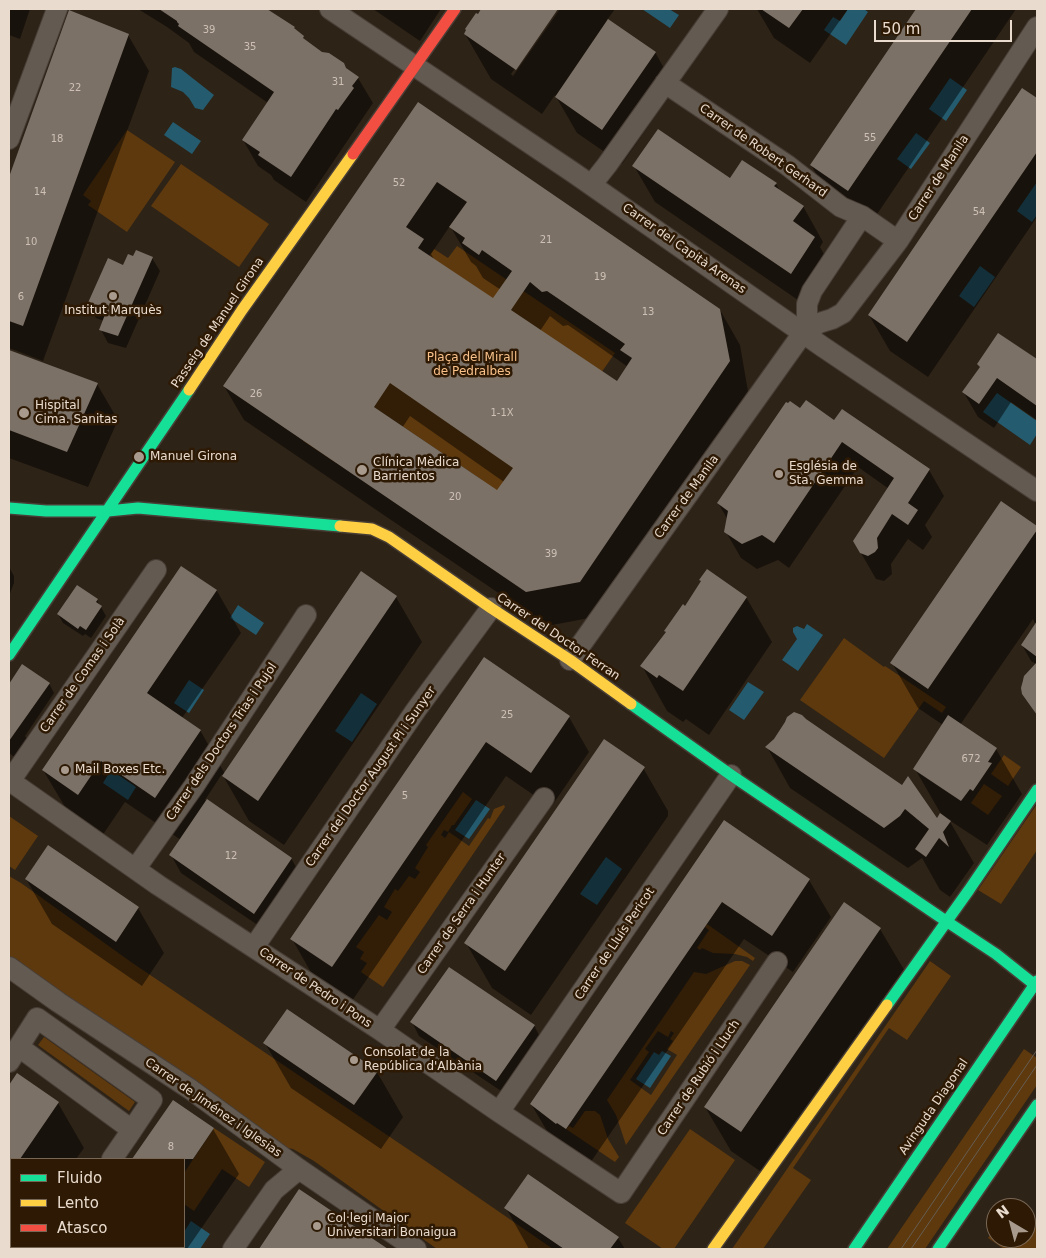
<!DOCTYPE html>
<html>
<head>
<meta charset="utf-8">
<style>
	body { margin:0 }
	#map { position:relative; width:1046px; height:1258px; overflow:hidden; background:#2e2317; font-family:"DejaVu Sans",sans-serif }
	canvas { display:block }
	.frame { position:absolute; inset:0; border:10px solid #e9dbce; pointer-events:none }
	.legend { position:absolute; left:10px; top:1158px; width:175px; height:90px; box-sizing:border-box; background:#2e1a04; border:1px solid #796755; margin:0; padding:6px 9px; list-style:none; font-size:15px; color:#e9dbce }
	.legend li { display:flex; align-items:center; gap:10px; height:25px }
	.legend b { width:25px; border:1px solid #796755 }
	.north { position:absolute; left:986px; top:1198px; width:50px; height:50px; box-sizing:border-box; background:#2e1a04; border:1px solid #796755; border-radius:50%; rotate:323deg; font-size:14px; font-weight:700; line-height:20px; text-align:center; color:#e9dbce }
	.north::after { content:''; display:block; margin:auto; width:18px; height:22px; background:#a89b8e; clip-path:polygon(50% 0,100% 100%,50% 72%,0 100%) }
	.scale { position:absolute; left:874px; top:20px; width:138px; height:22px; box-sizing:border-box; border:2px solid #e9dbce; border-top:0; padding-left:6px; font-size:15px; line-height:18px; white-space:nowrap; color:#e9dbce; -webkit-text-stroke:4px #2e1a04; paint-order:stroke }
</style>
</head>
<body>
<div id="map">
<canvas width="1046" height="1258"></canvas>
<div class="frame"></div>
<ul class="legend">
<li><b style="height:6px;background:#16e098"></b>Fluido</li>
<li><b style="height:6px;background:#ffcf43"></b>Lento</li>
<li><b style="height:6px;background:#f24e42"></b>Atasco</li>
</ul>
<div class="north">N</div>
<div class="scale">50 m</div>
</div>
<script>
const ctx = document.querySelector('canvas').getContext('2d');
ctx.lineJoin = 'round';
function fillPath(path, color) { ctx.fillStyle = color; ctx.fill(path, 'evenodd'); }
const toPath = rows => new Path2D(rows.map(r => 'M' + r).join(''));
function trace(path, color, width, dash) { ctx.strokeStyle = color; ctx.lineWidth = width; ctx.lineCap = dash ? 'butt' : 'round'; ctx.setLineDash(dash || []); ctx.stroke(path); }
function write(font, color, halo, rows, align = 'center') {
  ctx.font = font + ' "DejaVu Sans",sans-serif'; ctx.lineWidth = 5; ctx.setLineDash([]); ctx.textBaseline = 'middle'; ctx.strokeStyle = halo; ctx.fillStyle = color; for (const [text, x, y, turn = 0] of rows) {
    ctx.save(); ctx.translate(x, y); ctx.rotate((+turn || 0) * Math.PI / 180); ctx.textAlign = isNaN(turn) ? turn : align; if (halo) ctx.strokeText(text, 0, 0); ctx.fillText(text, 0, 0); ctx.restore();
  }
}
fillPath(toPath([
	[127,130,175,162,127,232,88,205,91,201,83,195],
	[181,164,269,224,239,267,151,206],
	[457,246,615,353,473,556,482,480,374,407,336,463,303,441,434,249,448,258],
	[844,638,884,667,885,666,946,707,942,713,924,701,884,758,800,700],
	[1004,755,1021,767,1008,786,991,774],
	[984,784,1002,796,988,815,971,803],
	[463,792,472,799,454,825,452,825,448,832,444,830,441,835,445,838,449,832,469,846,488,818,490,819,494,809,504,805,505,807,383,987,361,972,367,963,360,959,364,952,356,947,379,915,387,920,392,912,384,907,395,889,398,891,409,876,415,879,420,872,415,868,428,847,426,845],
	[1037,804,1037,850,1001,904,978,890],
	[9,816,38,836,15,870,9,866],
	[9,876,21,883,131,962,424,1160,553,1249,437,1249,314,1161,293,1149,263,1143,9,967],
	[707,924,755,958,753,961,747,957,735,954,713,953,702,948,700,950,697,948,709,930,705,927],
	[735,961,742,961,750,965,626,1145,616,1115,607,1100,694,972,706,974],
	[658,1031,668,1037,671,1031,674,1033,670,1039,673,1041,667,1049,677,1055,651,1095,630,1080,649,1052,645,1049],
	[930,961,951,976,907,1040,889,1028,793,1168,811,1180,763,1249,732,1249],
	[44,1037,135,1102,129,1111,38,1045],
	[1024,1049,1037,1058,1037,1085,925,1249,887,1249],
	[585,1111,595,1111,600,1115,608,1139,619,1157,615,1162,566,1129,569,1126,573,1128],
	[214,1128,265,1162,249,1187,222,1169,194,1211,184,1204,184,1173],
	[690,1129,735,1160,674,1249,663,1249,625,1223],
	[1037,1225,1037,1249,1004,1249,988,1238,995,1228,996,1238,1026,1238,1026,1230,1031,1234]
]), '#5e390d');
fillPath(toPath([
	[642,9,669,9,679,15,670,28],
	[848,9,864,9,868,12,846,45,824,30,833,17,840,21],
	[175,67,181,69,214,95,203,110,195,108,189,98,183,92,171,87,172,68],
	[950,78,967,90,946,121,929,109],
	[173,122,201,141,192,154,164,135],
	[916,133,930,143,911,169,897,159],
	[1037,182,1037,215,1032,222,1017,211],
	[980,266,995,277,974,307,959,296],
	[997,393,1037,421,1037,434,1030,445,983,412],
	[238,605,264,623,256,635,230,618],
	[807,624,823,635,798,671,782,660,797,639,793,632,793,628,797,626,804,629],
	[189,680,204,690,189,713,174,703],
	[748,682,764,692,744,720,729,710],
	[361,693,377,704,352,742,335,731],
	[111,770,136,787,128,800,103,783],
	[476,800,490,809,469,839,455,830],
	[606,857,622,869,597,905,580,894],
	[662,1051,671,1056,650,1088,636,1079,654,1052,659,1055],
	[191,1221,210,1234,200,1249,172,1249,174,1247,184,1247,184,1232]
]), '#245b6e');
fillPath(toPath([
	[9,9,30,9,20,39,9,35],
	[138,9,263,9,294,28,306,42,358,78,373,103,306,202,274,180,271,175,258,166,243,140,268,103,194,52,189,43,167,27],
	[373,9,441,9,420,41],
	[485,9,557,9,511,74,513,76,560,9,615,9,607,20,655,52,675,88,622,164,577,133,555,95,542,114,491,79,465,34],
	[757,9,848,9,810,63,774,38],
	[918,9,1016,9,869,226,832,201,811,165],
	[70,12,128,35,149,71,43,361,9,348,9,181],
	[1023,90,1037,100,1037,217,928,377,890,351,869,315],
	[418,104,720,310,740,345,749,397,600,616,547,626,244,420,224,386],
	[450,226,471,262,476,266,483,278,501,290,494,300,435,261,431,254],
	[550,316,563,326,568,325,628,367,617,383,540,331],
	[410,416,504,482,497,492,402,428],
	[634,166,730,180,776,184,780,191,803,206,823,242,820,247,835,274,811,309,655,202],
	[152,258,160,271,126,348,108,343,101,330,104,321,96,318,88,305],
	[999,334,1037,361,1037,420,1011,402,994,428,978,417,964,393,981,369,978,364],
	[9,351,97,384,118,420,88,487,9,458],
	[800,410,835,422,843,410,929,470,944,496,925,525,932,537,923,550,908,539,891,564,892,574,884,581,876,579,854,541,889,489,858,467,789,568,778,560,757,569,741,558,726,532,728,520,718,503],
	[1002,503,1037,527,1037,715,1023,693,1022,682,1025,676,1036,664,1031,661,1022,645,1036,625,1033,619,960,725,996,749,1022,794,987,845,949,820,974,863,950,897,940,890,922,858,908,868,790,788,767,747,937,820,941,814,915,769,943,725,918,708,892,663],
	[9,567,14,576,14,583,9,596],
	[181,567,217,591,241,633,182,718,200,730,225,774,361,573,396,597,422,642,284,845,249,821,222,774,205,800,291,858,301,876,265,930,181,873,171,855,181,840,125,802,102,836,68,812,43,770],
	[746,597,772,642,709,735,686,719,683,722,667,711,642,666],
	[97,600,106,616,91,638,85,634,83,636,63,623,58,614],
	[484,658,569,717,589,752,551,807,506,776,352,1001,312,974,292,939],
	[23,666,49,683,54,693,25,736,29,742,17,759,9,753,9,686],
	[642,766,668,811,668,816,531,1015,492,988,466,943],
	[724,822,809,880,831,917,793,972,744,939,588,1166,553,1141,531,1104],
	[49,846,138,908,164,953,142,986,52,924,26,879],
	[880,929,906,973,767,1176,731,1151,705,1107],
	[412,1022,534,1025,541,1039,504,1093,419,1036],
	[265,1043,377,1072,403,1117,381,1149,291,1088],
	[17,1075,58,1103,84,1148,76,1159,11,1159,11,1247,16,1247,14,1249,9,1249,9,1087],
	[173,1101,213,1129,239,1174,187,1249,72,1249,74,1247,184,1247,184,1159,133,1159],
	[299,1190,386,1249,260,1249],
	[506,1208,618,1238,625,1249,529,1249]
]), '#0007');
fillPath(toPath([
	[159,9,267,9,295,27,294,28,304,36,303,38,322,52,329,53,344,63,346,68,359,77,352,86,354,88,338,110,336,109,291,177,258,155,260,152,242,140,274,92,178,26,179,24,177,22,177,21],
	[481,9,558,9,516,70,464,34,466,30,465,29,476,13,478,14],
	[761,9,803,9,789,28],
	[916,9,972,9,848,191,810,165],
	[69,10,129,34,23,326,9,321,9,177],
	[608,19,656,52,602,130,555,97],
	[1022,88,1037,98,1037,152,907,342,868,315],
	[418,102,720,309,730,361,580,582,526,592,223,386],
	[437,182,467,202,449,227,465,238,462,243,479,255,482,250,512,271,493,298,418,248,424,239,406,227],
	[530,282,542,292,547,291,625,344,620,350,632,358,617,381,511,310],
	[390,383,513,468,497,490,374,407],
	[658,129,730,178,742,160,777,183,774,186,804,206,793,221,815,237,791,274,632,166],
	[136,250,153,257,118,336,99,330,106,312,87,305,108,258,123,265,128,254,133,256],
	[998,333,1037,359,1037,406,997,378,979,404,962,392,980,367,977,364],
	[9,350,98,383,67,452,9,430],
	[806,400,834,420,842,409,930,469,908,503,918,510,908,525,892,514,877,538,878,548,875,552,868,556,860,553,853,541,894,478,842,442,774,543,762,535,742,544,724,532,728,511,717,503,786,402,788,403,790,401,800,408],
	[1001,501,1037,526,1037,530,928,689,890,663],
	[181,566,217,590,147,693,201,730,155,798,101,761,78,795,42,770],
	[707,569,747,597,683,691,659,675,657,678,640,666,666,632,664,631,683,604,685,606,701,581,699,580],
	[361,571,397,596,258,801,222,776],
	[77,585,98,599,96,602,102,606,86,630,80,626,78,629,57,614],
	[1037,621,1037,657,1021,645],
	[484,657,570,716,531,773,486,742,332,967,290,939],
	[1037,662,1037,715,1022,694,1021,688,1024,676],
	[22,664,50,683,9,741,9,684],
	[794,712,802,715,806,719,902,785,908,776,937,818,940,813,951,821,943,832,949,847,939,838,926,857,915,849,929,829,905,809,900,816,884,828,765,747,774,739,785,722,787,717],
	[948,715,997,748,988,762,992,763,973,791,970,789,961,801,913,769],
	[604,739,645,767,505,971,464,943],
	[207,799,292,858,254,914,169,855],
	[724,820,810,879,772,936,722,902,566,1129,557,1123,556,1124,530,1104],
	[48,845,139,907,116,942,25,879],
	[844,902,881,928,741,1132,704,1107],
	[449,967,535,1025,496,1081,410,1022],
	[287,1009,378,1071,354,1105,263,1043],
	[17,1073,59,1102,20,1159,9,1159,9,1085],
	[173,1100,214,1128,193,1159,132,1159],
	[528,1174,619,1237,610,1249,564,1249,504,1208],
	[299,1189,308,1195,388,1249,259,1249]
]), '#7b7167');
const street = toPath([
	[330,9,574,173,823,347,1037,491],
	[665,83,787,165,841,207,862,216,898,241],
	[9,139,57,9],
	[592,184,607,165,718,9],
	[803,333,819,323,832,319,843,313,898,241,1037,27],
	[156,570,10,781,158,885,380,1030,499,1112,621,1193,777,962],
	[570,660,803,333,807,321,807,304,812,291,862,216],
	[136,868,194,786,306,615],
	[254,947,416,710,491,608],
	[9,967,58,1002,190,1089,299,1169,416,1249],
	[380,1030,544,798],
	[9,1062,37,1018,152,1100,132,1130,19,1047],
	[499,1112,731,775],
	[112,1159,132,1130],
	[51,1249,52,1247],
	[233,1249,274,1190,299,1169]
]);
const fast = toPath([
	[9,508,46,511,108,511,138,508,340,526],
	[9,655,189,390],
	[631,704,731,775,946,921],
	[946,921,996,954,1035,985],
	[887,1005,969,890,1037,790],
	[854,1249,1037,981],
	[938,1249,1037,1105]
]);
const slow = toPath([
	[189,390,242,310,353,154],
	[340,526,372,529,389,537,491,608,570,660,631,704],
	[713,1249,887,1005]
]);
const jam = toPath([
	[353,154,455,9]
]);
trace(street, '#483e36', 22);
trace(fast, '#483e36', 14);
trace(slow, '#483e36', 14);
trace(jam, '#483e36', 14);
trace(street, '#635a51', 20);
trace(fast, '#16e098', 11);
trace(slow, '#ffcf43', 11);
trace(jam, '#f24e42', 11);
trace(toPath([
	[901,1249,1037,1050],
	[911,1249,1037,1065]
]), '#655d53', 1);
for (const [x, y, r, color] of [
	[113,296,5,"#a89b8e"],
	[24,413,6,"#a89b8e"],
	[139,457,6,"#a89b8e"],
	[362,470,6,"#a89b8e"],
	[779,474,5,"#a89b8e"],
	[65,770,5,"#a89b8e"],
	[354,1060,5,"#a89b8e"],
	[317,1226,5,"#a89b8e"]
]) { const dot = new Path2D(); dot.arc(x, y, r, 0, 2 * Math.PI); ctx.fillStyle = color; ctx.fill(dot); trace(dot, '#2e1a04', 2); }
write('10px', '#cec0b4', null, [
	["39",209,30],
	["35",250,47],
	["31",338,82],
	["22",75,88],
	["55",870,138],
	["18",57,139],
	["52",399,183],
	["14",40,192],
	["54",979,212],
	["21",546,240],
	["10",31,242],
	["19",600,277],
	["6",21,297],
	["13",648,312],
	["26",256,394],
	["1-1X",502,413],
	["20",455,497],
	["39",551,554],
	["25",507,715],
	["672",971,759],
	["5",405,796],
	["12",231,856],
	["8",171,1147]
]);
write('12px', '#e9dbce', '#2e1a04', [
	["Carrer de Robert Gerhard",763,151,35],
	["Carrer de Manila",939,178,-57],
	["Carrer del Capità Arenas",684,249,35],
	["Passeig de Manuel Girona",218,323,-56],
	["Carrer de Manila",687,497,-54],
	["Carrer del Doctor Ferran",558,637,34],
	["Carrer de Comas i Solà",83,675,-55],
	["Carrer dels Doctors Trias i Pujol",222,742,-56],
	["Carrer del Doctor August Pi i Sunyer",371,777,-55],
	["Carrer de Serra i Hunter",462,914,-55],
	["Carrer de Lluís Pericot",615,944,-56],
	["Carrer de Pedro i Pons",315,988,34],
	["Carrer de Rubió i Lluch",699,1078,-56],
	["Avinguda Diagonal",934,1107,-56],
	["Carrer de Jiménez i Iglesias",213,1108,35]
]);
write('12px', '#e9dbce', '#2e1a04', [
	["Institut Marquès",113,311,"center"],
	["Hispital",35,406],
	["Cima. Sanitas",35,420],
	["Manuel Girona",150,457],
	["Clínica Mèdica",373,463],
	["Barrientos",373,477],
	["Església de",789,467],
	["Sta. Gemma",789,481],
	["Mail Boxes Etc.",75,770],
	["Consolat de la",364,1053],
	["República d'Albània",364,1067],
	["Col·legi Major",327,1219],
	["Universitari Bonaigua",327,1233]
], 'left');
write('12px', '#fac28b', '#2e1a04', [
	["Plaça del Mirall",472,358],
	["de Pedralbes",472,372]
]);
</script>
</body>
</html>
